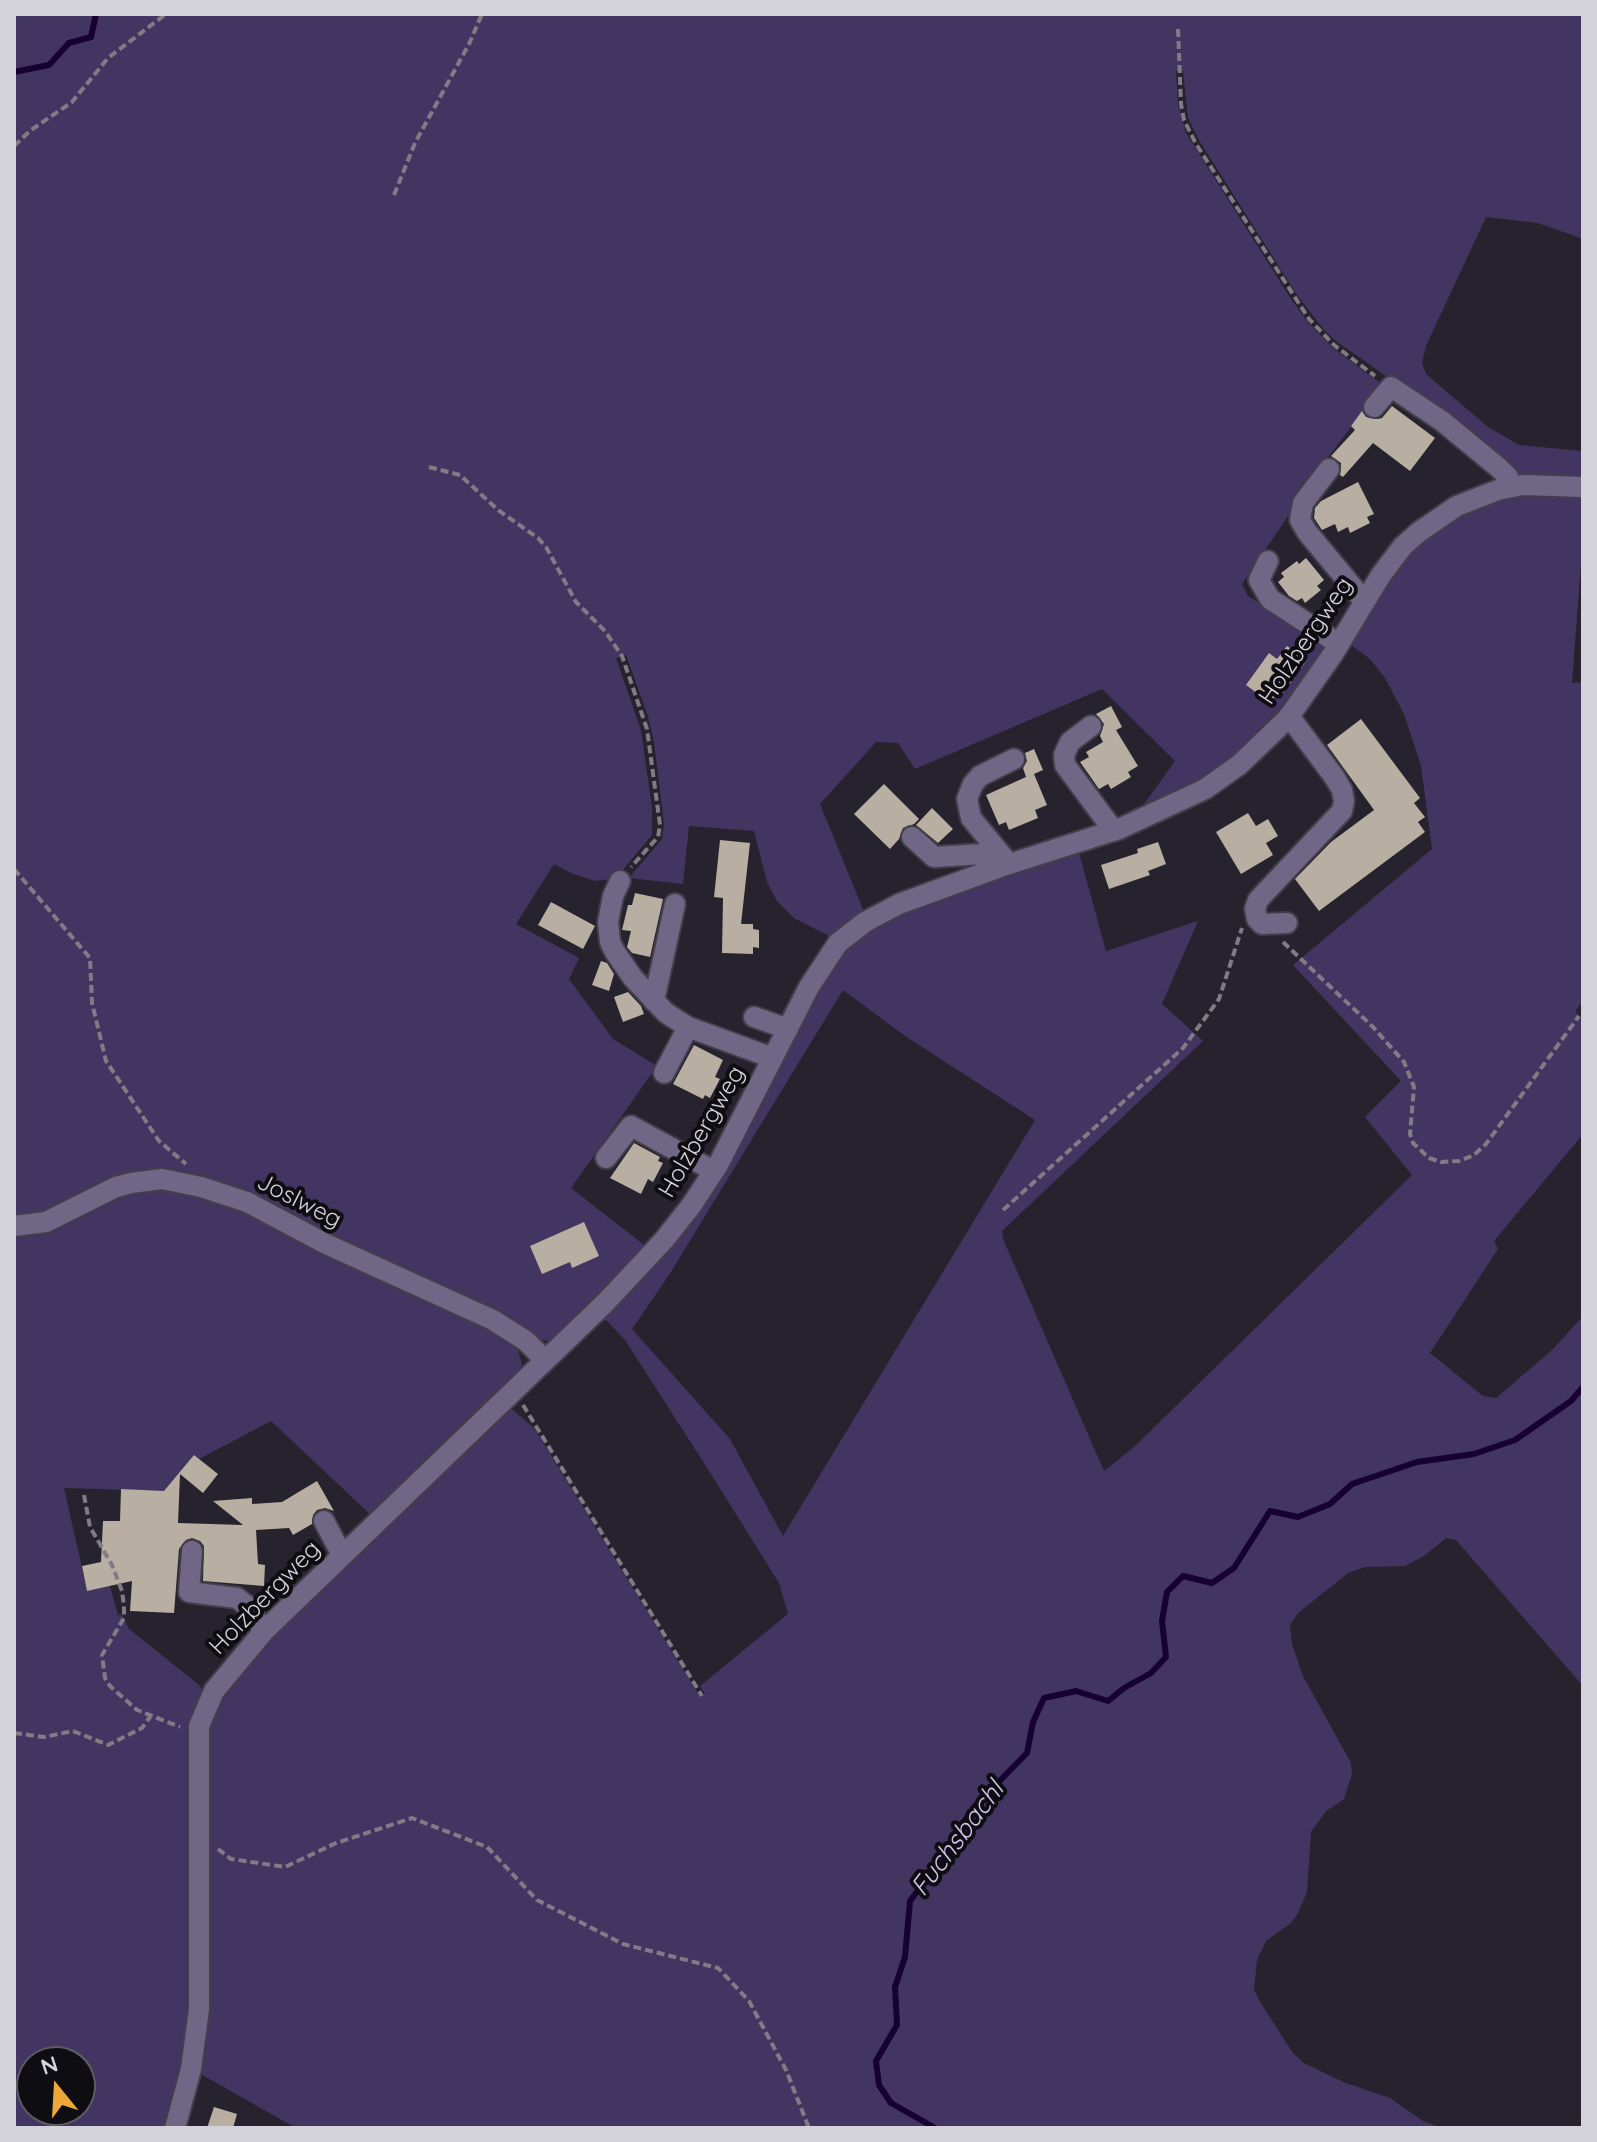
<!DOCTYPE html>
<html>
<head>
<meta charset="utf-8">
<style>
	body { margin:0 }
	#map { position:relative; width:1597px; height:2142px; overflow:hidden; background:#26232e; font-family:Quicksand,sans-serif }
	canvas { display:block }
	.frame { position:absolute; inset:0; border:16px solid #d4d2da; pointer-events:none }
	.north { position:absolute; left:16px; top:2046px; width:80px; height:80px; box-sizing:border-box; background:#0e0d12; border:2px solid #5d5c62; border-radius:50%; rotate:342deg; font-size:22px; font-weight:700; line-height:32px; text-align:center; color:#d4d2da }
	.north::after { content:''; display:block; margin:auto; width:28px; height:36px; background:#eca93a; clip-path:polygon(50% 0,100% 100%,50% 72%,0 100%) }
</style>
</head>
<body>
<div id="map">
<canvas width="1597" height="2142"></canvas>
<div class="frame"></div>
<div class="north">N</div>
</div>
<script>
const ctx = document.querySelector('canvas').getContext('2d');
ctx.lineJoin = 'round';
function fillPath(path, color) { ctx.fillStyle = color; ctx.fill(path, 'evenodd'); }
const toPath = rows => new Path2D(rows.map(r => 'M' + r).join(''));
function trace(path, color, width, dash) { ctx.strokeStyle = color; ctx.lineWidth = width; ctx.lineCap = dash ? 'butt' : 'round'; ctx.setLineDash(dash || []); ctx.stroke(path); }
function write(font, color, halo, rows, align = 'center') {
  ctx.font = font + ' Quicksand,sans-serif'; ctx.lineWidth = 8; ctx.setLineDash([]); ctx.textBaseline = 'middle'; ctx.strokeStyle = halo; ctx.fillStyle = color; for (const [text, x, y, turn = 0] of rows) {
    ctx.save(); ctx.translate(x, y); ctx.rotate((+turn || 0) * Math.PI / 180); ctx.textAlign = isNaN(turn) ? turn : align; if (halo) ctx.strokeText(text, 0, 0); ctx.fillText(text, 0, 0); ctx.restore();
  }
}
fillPath(toPath([
	[14,14,1583,14,1583,239,1538,223,1486,217,1426,346,1422,363,1426,374,1488,427,1519,445,1583,451,1583,480,1520,477,1514,473,1389,378,1336,341,1324,330,1297,295,1200,142,1188,118,1183,71,1176,71,1178,104,1186,133,1291,299,1307,321,1332,347,1383,385,1326,460,1242,584,1248,596,1330,646,1283,714,1218,773,1137,814,1175,761,1102,689,915,769,898,743,876,742,820,804,865,914,835,939,794,918,777,901,767,882,754,831,689,826,683,884,629,878,662,839,664,824,654,742,648,716,626,655,616,658,641,730,652,808,652,835,616,878,596,881,573,874,554,864,516,924,579,958,569,979,613,1039,657,1066,571,1188,648,1248,551,1342,527,1336,176,1177,50,1215,14,1217],
	[1583,492,1583,536,1572,683,1583,682,1583,1001,1575,1011,1583,1021,1583,1134,1494,1241,1498,1249,1430,1353,1483,1396,1496,1398,1552,1350,1583,1316,1583,1686,1456,1540,1446,1538,1424,1556,1405,1566,1365,1567,1348,1573,1298,1613,1290,1625,1292,1644,1303,1676,1351,1763,1352,1774,1344,1799,1326,1811,1311,1832,1307,1892,1298,1913,1291,1923,1266,1941,1257,1960,1254,1990,1262,2005,1293,2053,1304,2063,1343,2082,1390,2098,1423,2121,1442,2128,296,2128,197,2072,204,1751,211,1711,250,1655,505,1409,513,1410,534,1428,700,1697,705,1694,700,1686,788,1614,779,1583,711,1474,625,1340,607,1321,599,1318,670,1245,835,957,882,920,1078,849,1106,951,1198,921,1162,1004,1203,1041,1002,1231,1003,1239,1104,1471,1134,1447,1412,1175,1365,1117,1401,1081,1293,965,1432,849,1421,766,1404,714,1385,678,1370,659,1347,642,1397,562,1460,511,1512,493],
	[843,990,905,1036,1035,1120,783,1536,730,1439,632,1329,669,1275],
	[148,1185,199,1191,491,1324,517,1346,522,1364,518,1373,372,1516,271,1421,199,1459,194,1455,169,1491,64,1488,87,1590,110,1586,118,1615,121,1614,129,1629,198,1684,204,1692,196,1707,189,1749,190,2009,186,2045,166,2128,14,2128,14,1239],
	[32,2062,80,2062,80,2110,32,2110]
]), '#433562');
trace(toPath([
	[14,72,49,65,69,43,91,37,96,14],
	[935,2128,891,2103,879,2085,876,2061,897,2025,895,1987,905,1957,910,1901,929,1876,947,1860,961,1826,976,1805,1027,1753,1033,1722,1044,1698,1076,1691,1108,1701,1124,1688,1151,1673,1166,1657,1162,1621,1167,1592,1183,1576,1212,1583,1234,1568,1270,1511,1298,1517,1330,1504,1352,1484,1417,1462,1474,1454,1515,1440,1571,1401,1583,1387]
]), '#170132', 6);
fillPath(toPath([
	[1392,406,1435,438,1410,471,1373,443,1343,477,1340,475,1341,463,1331,456,1355,430,1351,426,1362,411,1366,417,1378,419,1382,418],
	[1358,482,1374,514,1367,517,1370,523,1350,533,1348,527,1338,532,1335,524,1322,530,1314,518,1315,508,1321,501],
	[1306,558,1324,580,1317,586,1321,590,1305,603,1302,598,1297,601,1289,596,1278,582,1284,577,1281,573,1297,561,1299,564],
	[1287,646,1307,660,1280,697,1276,695,1270,703,1246,685,1269,653,1277,659],
	[1111,706,1122,727,1116,730,1138,766,1128,772,1131,777,1111,789,1108,784,1099,789,1080,762,1089,757,1086,752,1103,742,1100,736,1104,724,1096,714],
	[1361,719,1420,798,1414,803,1425,817,1418,822,1425,832,1319,911,1295,879,1331,842,1374,810,1327,745],
	[1034,749,1043,770,1034,774,1047,805,1035,810,1038,818,1009,830,1006,822,999,825,986,795,1026,777,1023,768,1027,761,1025,753],
	[884,784,919,819,914,824,903,828,899,839,890,849,854,814],
	[932,808,953,829,938,843,916,825],
	[1248,813,1256,826,1268,819,1278,836,1266,843,1273,855,1241,874,1216,832],
	[720,840,750,843,741,924,753,924,753,929,759,930,759,948,753,947,753,954,722,953,723,898,714,897],
	[1158,842,1166,864,1148,871,1150,875,1109,889,1101,865,1138,853,1137,849],
	[635,893,663,899,650,957,632,953,627,947,631,931,622,930,628,905,632,905],
	[551,902,595,926,583,949,538,925],
	[601,961,607,963,614,974,609,991,592,985],
	[628,992,641,1006,644,1014,623,1022,614,997],
	[694,1045,723,1060,715,1077,720,1079,710,1098,705,1095,703,1099,673,1084],
	[634,1143,660,1157,658,1161,663,1163,653,1182,648,1179,641,1194,610,1178],
	[584,1222,599,1256,572,1268,570,1262,542,1274,530,1246],
	[194,1455,218,1474,203,1493,180,1474,178,1523,243,1525,213,1501,252,1498,252,1504,282,1502,317,1481,334,1511,325,1508,317,1510,313,1515,312,1524,293,1535,289,1528,256,1530,258,1564,265,1565,264,1586,203,1581,204,1546,200,1541,192,1538,186,1540,179,1549,174,1613,130,1611,132,1581,87,1591,82,1566,101,1562,103,1521,120,1521,121,1489,164,1491],
	[214,2107,237,2114,233,2128,207,2128]
]), '#b8aea1');
const minor = toPath([
	[1374,407,1391,387,1442,421,1499,468,1508,477,1511,487],
	[1329,469,1303,503,1300,520,1307,532,1365,602],
	[1268,561,1259,580,1270,599,1339,644],
	[1091,726,1070,742,1064,755,1065,765,1114,831],
	[912,837,934,857,999,853],
	[1009,864,971,818,967,799,973,784,980,776,1014,759],
	[620,881,613,896,608,922,610,942,615,952,633,978,666,1013,688,1027],
	[1287,923,1262,924,1257,919,1255,909,1258,900,1342,811,1344,801,1342,790,1335,778,1289,716],
	[654,1001,675,904],
	[754,1017,788,1029],
	[664,1073,688,1027,773,1058],
	[606,1158,631,1126,714,1171],
	[14,1226,46,1222,116,1187,131,1183,162,1179,201,1187,247,1202,326,1244,493,1320,526,1341,544,1359],
	[324,1521,342,1555],
	[192,1551,189,1592,237,1598,246,1605,264,1631],
	[175,2128,191,2069,199,2009,199,1726,214,1691,264,1631,606,1302,664,1240,691,1206,718,1165,809,987,838,943,865,922,899,904,1003,866,1119,829,1205,789,1239,765,1288,718,1333,654,1381,575,1403,546,1419,532,1457,506,1498,490,1523,485,1583,487]
]);
trace(minor, '#423f4a', 24);
trace(toPath([
	[1178,29,1181,104,1184,120,1196,144,1309,319,1334,345,1375,376],
	[14,146,31,130,72,102,108,58,166,14],
	[394,195,415,143,469,44,482,14],
	[429,467,460,475,498,510,538,538,546,547,576,602,605,631,622,656,647,729,660,825,658,837,631,867],
	[14,869,90,958,92,1003,106,1061,159,1141,186,1164],
	[1283,942,1373,1027,1404,1062,1414,1087,1410,1134,1413,1143,1429,1158,1441,1162,1459,1161,1474,1155,1486,1144,1579,1016],
	[1003,1210,1183,1048,1219,999,1242,928],
	[523,1405,702,1696],
	[84,1495,90,1527,112,1565,122,1591,124,1606,124,1618,102,1655,105,1678,110,1686,137,1710,180,1727],
	[14,1733,44,1737,73,1731,108,1745,142,1728,150,1717],
	[218,1849,231,1859,285,1867,336,1843,412,1818,487,1847,537,1900,623,1944,718,1968,749,2001,786,2070,809,2128]
]), '#7f7c86', 4, [8, 4]);
trace(minor, '#706787', 20);
write('24px', '#d4d2da', '#0e0d12', [
	["Holzbergweg",1306,641,-56],
	["Holzbergweg",702,1132,-60],
	["Joslweg",299,1201,27],
	["Holzbergweg",265,1598,-46]
]);
write('italic 26px', '#d1c6ef', '#0e0d12', [
	["Fuchsbachl",958,1839,-53]
]);
</script>
</body>
</html>
